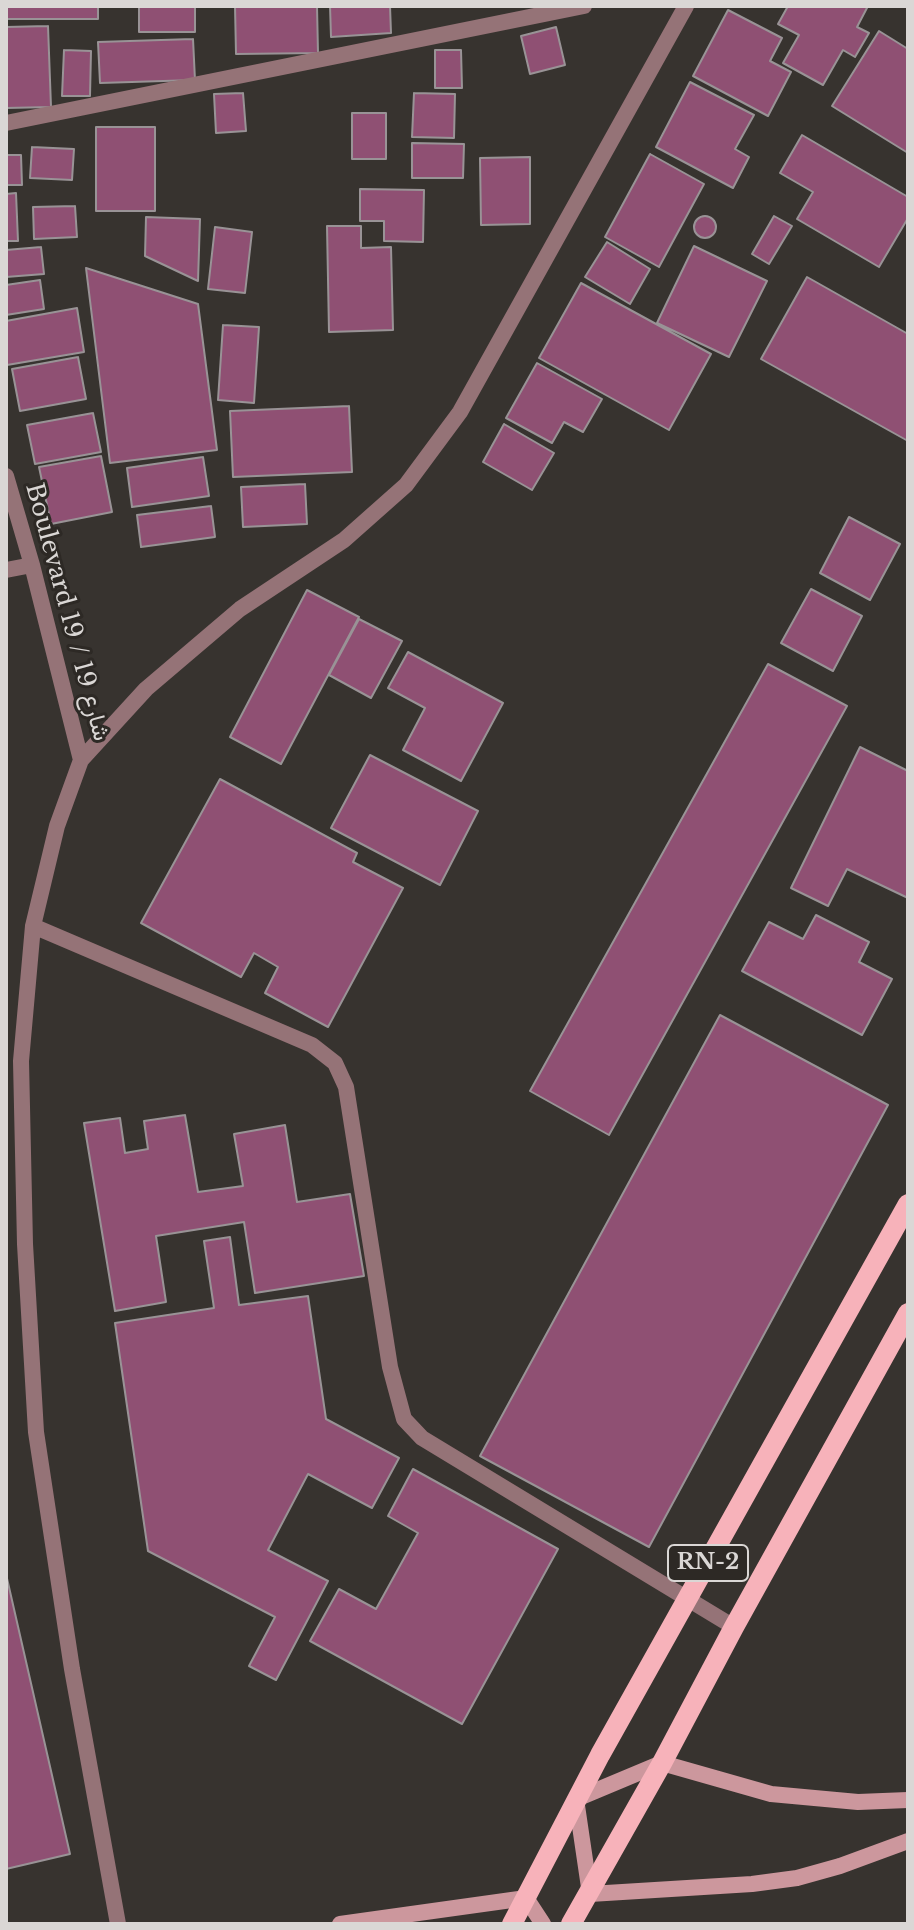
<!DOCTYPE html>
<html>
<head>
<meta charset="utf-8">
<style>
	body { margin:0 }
	#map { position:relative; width:914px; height:1930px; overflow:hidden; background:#37332f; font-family:"Libre Baskerville",serif }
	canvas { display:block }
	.frame { position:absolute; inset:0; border:8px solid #dad7d5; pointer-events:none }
</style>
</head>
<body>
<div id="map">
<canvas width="914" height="1930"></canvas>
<div class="frame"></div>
</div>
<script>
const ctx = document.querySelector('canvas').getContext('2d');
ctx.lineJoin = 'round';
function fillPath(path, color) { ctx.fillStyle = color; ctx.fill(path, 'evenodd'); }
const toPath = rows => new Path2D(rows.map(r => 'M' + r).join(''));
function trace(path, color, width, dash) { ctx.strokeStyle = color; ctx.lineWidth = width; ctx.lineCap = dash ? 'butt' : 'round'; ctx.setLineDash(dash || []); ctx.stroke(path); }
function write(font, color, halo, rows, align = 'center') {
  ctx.font = font + ' "Libre Baskerville",Vazirmatn,serif'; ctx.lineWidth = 6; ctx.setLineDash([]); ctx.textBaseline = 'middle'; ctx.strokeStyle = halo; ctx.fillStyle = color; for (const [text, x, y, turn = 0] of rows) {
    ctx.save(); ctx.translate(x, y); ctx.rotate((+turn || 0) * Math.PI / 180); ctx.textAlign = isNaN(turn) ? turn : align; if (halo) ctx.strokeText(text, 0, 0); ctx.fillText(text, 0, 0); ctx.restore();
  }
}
const building = toPath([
	[6,6,98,6,98,19,6,19,6,6],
	[139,6,195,6,195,32,139,32,139,6],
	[235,6,317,6,318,53,236,54,235,6],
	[330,6,390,6,391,33,331,37,330,6],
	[788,6,868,6,857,27,869,33,855,57,843,50,823,85,783,63,799,35,778,24,788,6],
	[728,10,782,38,770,61,791,72,768,116,693,76,728,10],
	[48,26,51,107,6,108,6,27,48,26],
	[556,27,565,65,530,74,521,36,556,27],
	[879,31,908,49,908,153,832,106,879,31],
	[193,39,195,80,100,83,98,42,193,39],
	[64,50,91,51,90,96,62,96,64,50],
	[435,50,461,50,462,88,435,88,435,50],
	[690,82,754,115,735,149,749,157,733,188,656,147,690,82],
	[243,93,246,131,216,133,214,94,243,93],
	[414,93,455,94,454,138,412,137,414,93],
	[352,113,386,113,386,159,352,159,352,113],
	[96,127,155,127,155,211,96,211,96,127],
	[802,135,908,197,908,218,879,267,797,219,813,192,780,173,802,135],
	[412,143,464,144,463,178,412,178,412,143],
	[32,147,74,149,72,180,30,178,32,147],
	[650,154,704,184,659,267,605,237,650,154],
	[6,155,21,155,22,185,6,185,6,155],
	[530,157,530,224,481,225,480,158,530,157],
	[360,189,424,190,423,242,384,241,384,221,360,221,360,189],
	[16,193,18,241,6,241,6,194,16,193],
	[75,206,77,237,34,239,33,207,75,206],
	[774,216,792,226,769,264,752,254,774,216],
	'694 227a11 11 0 1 1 22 0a11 11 0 1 1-22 0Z',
	[146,217,200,219,198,281,145,256,146,217],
	[327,226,361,226,361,248,391,247,393,330,329,332,327,226],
	[215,227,252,232,245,293,208,289,215,227],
	[607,242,650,269,630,304,585,277,607,242],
	[694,246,767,281,729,357,657,323,694,246],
	[41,247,44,274,6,277,6,250,41,247],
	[86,268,198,304,217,450,110,463,86,268],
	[807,277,908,334,908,441,761,359,807,277],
	[40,280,44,309,6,315,6,285,40,280],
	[581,283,711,354,669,430,539,358,581,283],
	[77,308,84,352,7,365,6,321,77,308],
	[223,325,259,327,254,403,218,400,223,325],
	[78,357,86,399,20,411,12,369,78,357],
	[537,363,602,399,583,432,564,422,552,443,506,418,537,363],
	[349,406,352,472,233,477,230,411,349,406],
	[93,413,101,452,35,464,27,425,93,413],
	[504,424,554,453,532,490,483,462,504,424],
	[101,456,112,512,51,524,39,467,101,456],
	[203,457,209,496,132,507,127,468,203,457],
	[305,484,307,524,243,527,241,487,305,484],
	[211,506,215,537,141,547,137,515,211,506],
	[849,517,900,544,870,600,820,573,849,517],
	[811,589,862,616,833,671,781,643,811,589],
	[307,590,359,617,281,764,230,737,307,590],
	[359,619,402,641,371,698,329,675,359,619],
	[408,652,503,703,461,781,403,750,425,708,388,688,408,652],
	[768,664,847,706,609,1135,530,1091,768,664],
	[860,747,908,771,908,898,847,869,828,906,791,888,860,747],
	[370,755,478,811,440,885,331,828,370,755],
	[220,779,357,853,353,862,403,888,328,1027,265,993,278,967,254,953,241,977,141,923,220,779],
	[816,915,869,942,859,962,892,979,862,1035,742,971,769,922,803,939,816,915],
	[720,1015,888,1105,649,1547,480,1456,720,1015],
	[185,1115,198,1192,243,1186,234,1134,285,1125,297,1202,350,1194,364,1276,255,1293,244,1222,156,1236,166,1302,115,1311,84,1123,120,1118,125,1153,148,1149,144,1121,185,1115],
	[230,1237,239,1305,308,1296,326,1419,399,1458,372,1508,308,1474,268,1550,328,1581,276,1680,249,1666,275,1617,148,1551,115,1323,214,1308,204,1241,230,1237],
	[413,1469,558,1549,462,1724,310,1641,339,1589,376,1609,418,1533,388,1516,413,1469],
	[6,1574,70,1854,6,1869,6,1574]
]);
fillPath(building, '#8f5073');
trace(building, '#999396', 2);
trace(toPath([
	[6,123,584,6],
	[6,476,32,565,81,760],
	[6,570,32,565],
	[33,926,312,1045,335,1063,346,1087,390,1367,404,1419,422,1438,734,1627],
	[118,1924,72,1669,36,1432,25,1244,21,1061,33,926,57,826,81,760,146,689,240,609,344,540,406,485,460,412,686,6]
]), '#957377', 16);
trace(toPath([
	[908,1800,858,1802,771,1794,662,1763,576,1799,590,1894,752,1884,797,1878,840,1866,908,1841],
	[340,1924,526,1898,543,1924]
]), '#cc979d', 16);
trace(toPath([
	[512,1924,600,1755,908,1204],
	[571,1924,662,1763,734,1627,908,1313]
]), '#f7b2ba', 20);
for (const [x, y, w] of [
	[708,1563,80]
]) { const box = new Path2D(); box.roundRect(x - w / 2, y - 18, w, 36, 6); ctx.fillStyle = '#2d2925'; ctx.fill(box); trace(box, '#dad7d5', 2); }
write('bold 22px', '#dad7d5', null, [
	["RN-2",708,1563]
]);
write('24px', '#dad7d5', '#2d2925', [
	["Boulevard 19 / شارع 19",67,612,75]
]);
</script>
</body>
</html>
